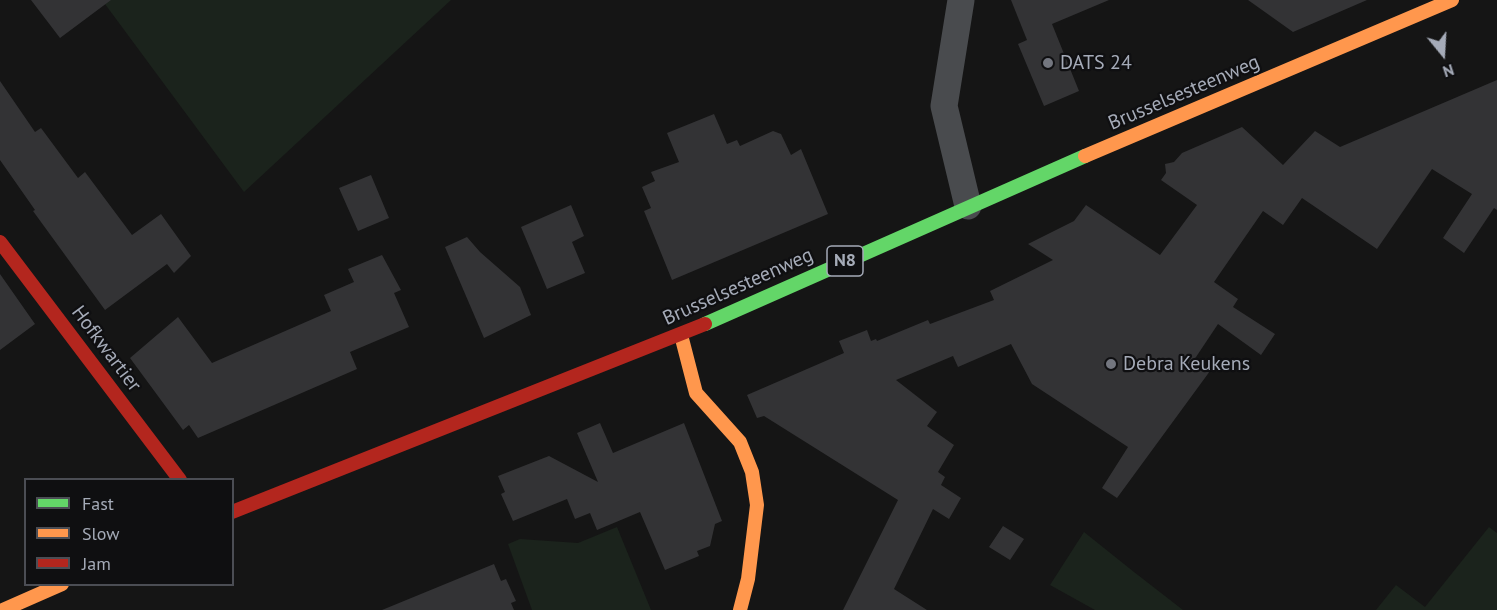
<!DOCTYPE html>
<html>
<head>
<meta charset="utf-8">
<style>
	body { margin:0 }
	#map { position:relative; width:1497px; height:610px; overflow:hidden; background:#151515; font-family:"PT Sans",sans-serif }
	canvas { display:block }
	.legend { position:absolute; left:24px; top:478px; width:210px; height:108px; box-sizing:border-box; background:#0f0f11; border:2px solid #4b4d54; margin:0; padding:8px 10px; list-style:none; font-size:18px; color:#a5abb8 }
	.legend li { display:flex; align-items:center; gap:12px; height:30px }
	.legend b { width:30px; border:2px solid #4b4d54 }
	.north { position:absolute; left:1413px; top:24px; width:60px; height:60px; -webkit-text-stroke:4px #0f0f11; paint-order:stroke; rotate:162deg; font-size:16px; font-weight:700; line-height:24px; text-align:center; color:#a5abb8 }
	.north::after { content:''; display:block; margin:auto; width:21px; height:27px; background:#a5abb8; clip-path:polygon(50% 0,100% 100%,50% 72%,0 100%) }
</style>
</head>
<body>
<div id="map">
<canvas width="1497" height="610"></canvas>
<ul class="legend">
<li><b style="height:8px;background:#63d668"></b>Fast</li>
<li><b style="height:8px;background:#ff974d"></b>Slow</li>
<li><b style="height:8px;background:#b3261e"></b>Jam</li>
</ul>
<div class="north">N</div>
</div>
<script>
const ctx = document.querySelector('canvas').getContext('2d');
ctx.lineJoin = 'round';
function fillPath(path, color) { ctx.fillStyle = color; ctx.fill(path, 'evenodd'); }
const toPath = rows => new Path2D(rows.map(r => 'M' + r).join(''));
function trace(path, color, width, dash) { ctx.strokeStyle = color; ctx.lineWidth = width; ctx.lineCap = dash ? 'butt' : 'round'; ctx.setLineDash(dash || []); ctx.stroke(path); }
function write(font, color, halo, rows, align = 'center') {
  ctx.font = font + ' "PT Sans",sans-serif'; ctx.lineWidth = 4.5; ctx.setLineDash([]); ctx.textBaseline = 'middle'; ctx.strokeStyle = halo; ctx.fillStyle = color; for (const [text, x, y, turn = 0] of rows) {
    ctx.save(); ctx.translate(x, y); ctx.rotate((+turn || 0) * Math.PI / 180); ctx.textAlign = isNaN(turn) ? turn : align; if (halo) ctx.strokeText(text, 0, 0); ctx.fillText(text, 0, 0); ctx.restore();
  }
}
fillPath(toPath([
	[102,0,451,0,244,192],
	[617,527,651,610,532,610,508,544,520,539,578,543],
	[1489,527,1497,533,1497,610,1376,610,1396,585,1425,607],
	[1084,532,1134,572,1183,610,1095,610,1050,585]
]), '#1b231c');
fillPath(toPath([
	[31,0,111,0,60,38],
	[1011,0,1109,0,1052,24,1079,91,1044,106,1018,44,1027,40],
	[1248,0,1367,0,1293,32],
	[1497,80,1497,210,1494,208,1464,253,1443,238,1472,194,1432,169,1377,249,1302,198,1283,225,1263,211,1214,282,1238,299,1233,307,1275,334,1261,355,1218,324,1194,360,1210,371,1117,498,1102,488,1128,447,1032,384,1011,344,958,367,953,356,896,380,937,412,927,426,954,445,938,472,945,477,941,485,961,498,949,519,933,509,894,589,927,610,843,610,898,500,764,416,757,418,747,395,844,353,839,341,867,330,871,341,876,339,877,341,928,320,930,324,994,300,990,291,1053,260,1028,244,1074,221,1086,205,1160,255,1197,205,1161,180,1166,173,1165,164,1174,162,1182,153,1242,127,1283,165,1315,131,1340,147],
	[0,81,35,132,41,128,78,178,85,172,132,235,161,214,191,256,174,273,167,264,105,310,33,211,35,210,0,160],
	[714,114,727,144,737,140,740,146,773,131,781,134,791,155,801,149,828,214,672,280,644,211,651,208,642,187,655,181,651,172,679,162,667,133],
	[371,175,389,218,358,231,339,188],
	[571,205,584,236,572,242,585,273,547,289,521,227],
	[467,237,480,252,520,287,531,315,484,338,445,247],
	[382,255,401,290,394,293,409,327,350,352,357,369,198,438,189,425,183,430,130,358,178,317,212,363,331,311,324,295,354,282,348,269],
	[0,274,35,324,0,350],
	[600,423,613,453,684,423,722,521,715,524,710,546,697,551,699,556,665,570,640,512,597,530,590,513,575,519,567,499,513,521,501,494,505,492,498,476,549,456,598,482,577,433],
	[1003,526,1024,539,1010,560,989,547],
	[494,564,501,581,506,579,516,601,511,603,514,610,382,610]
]), '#333335');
trace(toPath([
	[961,0,944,106,968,206]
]), '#494b4e', 27);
trace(toPath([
	[705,324,1085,156]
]), '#63d668', 14);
trace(toPath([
	[1085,156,1452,0],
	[681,335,696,393,740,442,752,472,757,505,748,579,740,610],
	[3,610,62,584]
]), '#ff974d', 14);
trace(toPath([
	[0,242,180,480],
	[232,512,705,324]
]), '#b3261e', 14);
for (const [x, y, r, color] of [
	[1048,63,6,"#73767f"],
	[1111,364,6,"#73767f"]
]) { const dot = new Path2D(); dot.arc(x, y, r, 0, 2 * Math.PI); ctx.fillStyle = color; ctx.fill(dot); trace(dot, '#0f0f11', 2); }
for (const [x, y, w] of [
	[845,261,36]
]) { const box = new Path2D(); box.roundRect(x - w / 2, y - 15, w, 30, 4.5); ctx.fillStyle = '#0f0f11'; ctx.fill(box); trace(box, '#a5abb8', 1.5); }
write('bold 18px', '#a5abb8', null, [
	["N8",845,261]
]);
write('20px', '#a5abb8', '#0f0f11', [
	["DATS 24",1060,63],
	["Debra Keukens",1123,364]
], 'left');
write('20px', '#a5abb8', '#0f0f11', [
	["Brusselsesteenweg",1184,93,-23],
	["Brusselsesteenweg",738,287,-24],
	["Hofkwartier",106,349,53]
]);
</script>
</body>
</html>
